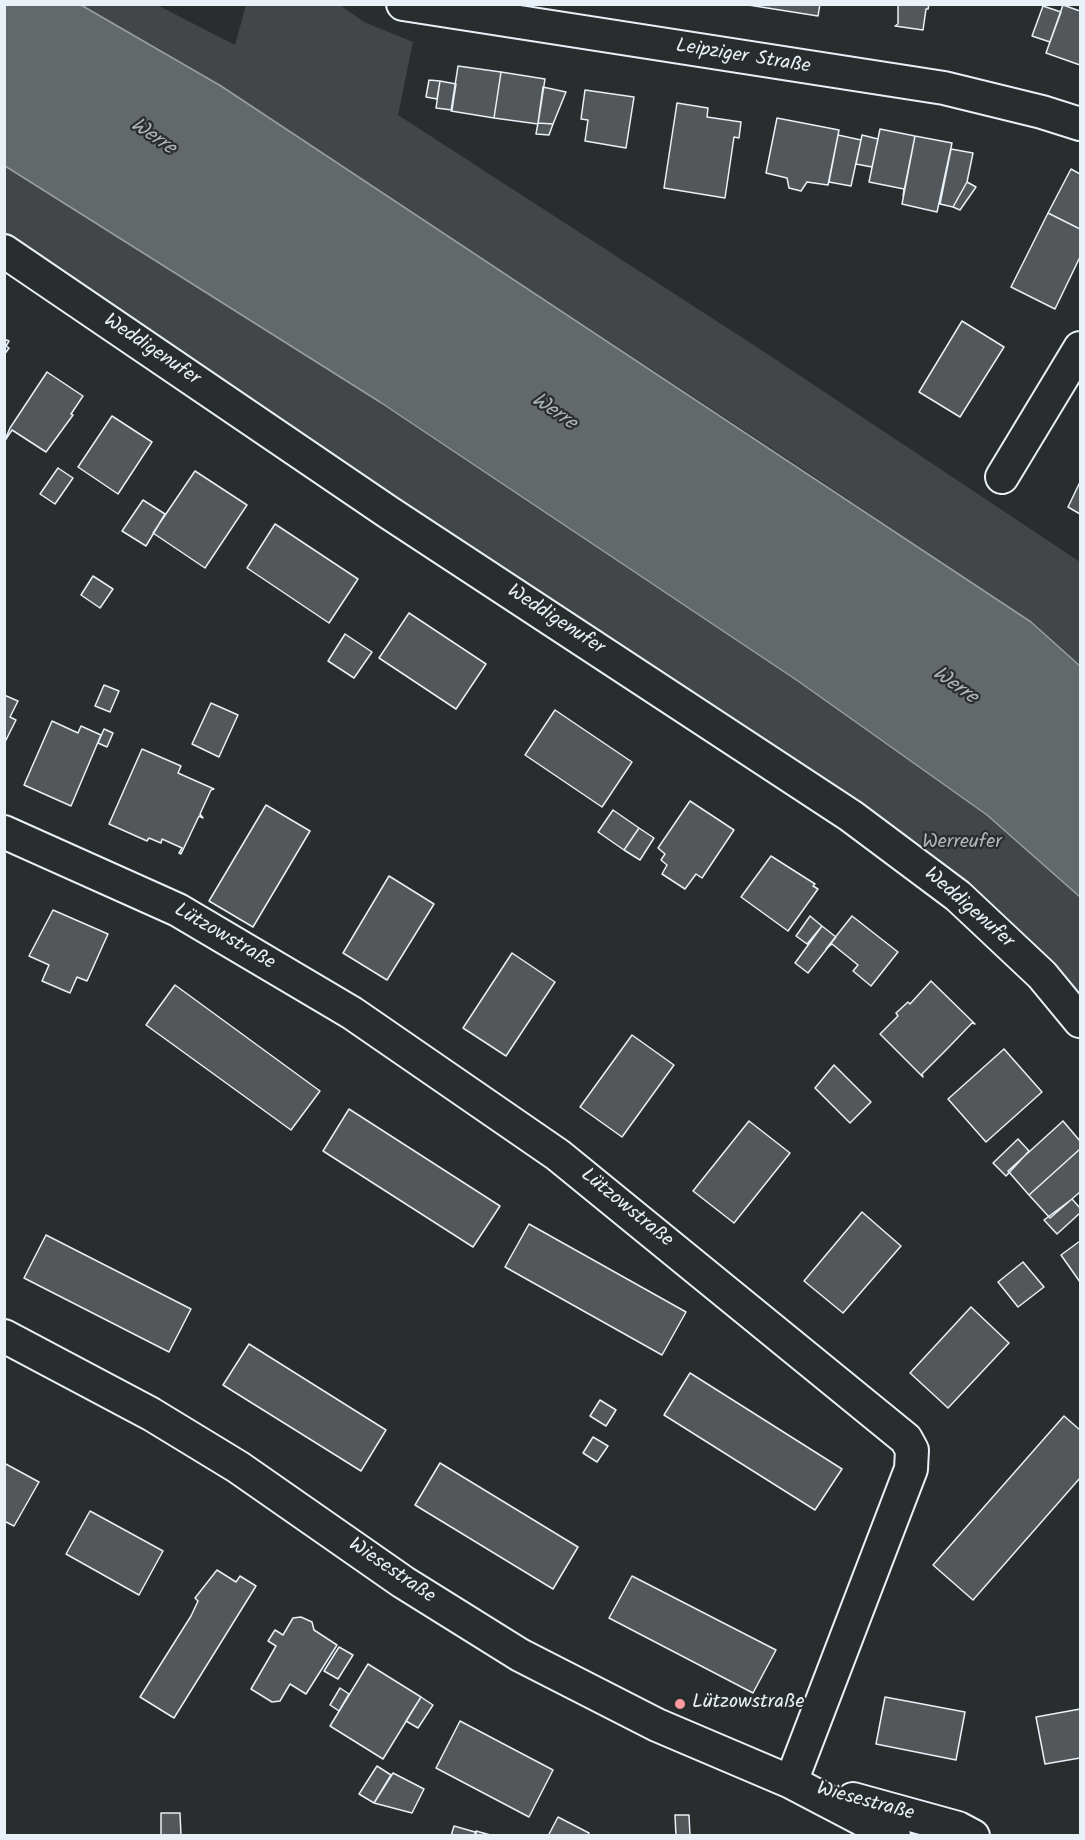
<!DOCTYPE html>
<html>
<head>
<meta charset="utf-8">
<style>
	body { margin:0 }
	#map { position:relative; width:1085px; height:1840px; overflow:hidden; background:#2a2d2e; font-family:Kalam,sans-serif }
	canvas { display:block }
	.frame { position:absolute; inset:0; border:6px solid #e8f1f8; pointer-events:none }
</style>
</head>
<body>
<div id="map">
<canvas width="1085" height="1840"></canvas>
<div class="frame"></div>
</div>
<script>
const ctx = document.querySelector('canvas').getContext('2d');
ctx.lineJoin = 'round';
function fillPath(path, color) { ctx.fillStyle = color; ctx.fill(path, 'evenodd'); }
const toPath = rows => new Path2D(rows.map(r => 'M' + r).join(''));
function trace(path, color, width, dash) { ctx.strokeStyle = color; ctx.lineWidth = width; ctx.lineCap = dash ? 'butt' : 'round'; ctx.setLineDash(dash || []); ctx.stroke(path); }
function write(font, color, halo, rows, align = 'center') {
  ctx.font = font + ' Kalam,sans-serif'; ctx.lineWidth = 4.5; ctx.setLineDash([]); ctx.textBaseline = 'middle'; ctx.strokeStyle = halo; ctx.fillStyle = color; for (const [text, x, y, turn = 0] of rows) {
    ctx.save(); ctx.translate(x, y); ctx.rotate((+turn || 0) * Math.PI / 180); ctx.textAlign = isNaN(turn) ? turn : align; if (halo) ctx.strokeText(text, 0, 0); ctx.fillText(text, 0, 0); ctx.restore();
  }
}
fillPath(toPath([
	[81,5,157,5,235,45,246,5,340,5,364,22,413,42,398,115,769,355,1080,562,1080,666,1031,622,797,465,221,86],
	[4,166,380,402,798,681,987,815,1080,897,1080,998,1070,985,5,240]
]), '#424648');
const water = toPath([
	[5,4,81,5,221,86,1031,622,1080,666,1080,897,987,815,798,681,380,402,5,166,5,4]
]);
fillPath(water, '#63686b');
trace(water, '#989fa3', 1.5);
const building = toPath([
	[742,4,820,4,818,16,742,4],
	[895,4,929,4,928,9,926,9,923,30,895,26,898,24,898,5,895,4],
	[1063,5,1080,11,1080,65,1046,53,1063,5],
	[1043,6,1061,12,1050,42,1032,36,1043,6],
	[458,66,501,72,494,118,451,111,458,66],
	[501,72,545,79,538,124,494,118,501,72],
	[429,80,440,81,437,99,426,97,429,80],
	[440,81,456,84,452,110,436,108,440,81],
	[543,87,566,92,553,124,538,123,543,87],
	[585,90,634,97,626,148,585,141,588,120,581,119,585,90],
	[677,103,708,108,707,117,741,122,739,138,734,137,725,198,664,188,677,103],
	[777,118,839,130,828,185,807,182,801,191,789,188,787,178,766,173,777,118],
	[538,123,553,124,549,135,536,134,538,123],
	[880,129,915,136,903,196,904,189,869,182,880,129],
	[838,135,861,140,851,186,829,182,838,135],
	[862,135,878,139,872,167,856,164,862,135],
	[915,136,952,143,937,212,902,204,915,136],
	[951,149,973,153,967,182,953,207,940,204,951,149],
	[1071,169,1080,174,1080,229,1048,213,1071,169],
	[967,182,976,187,960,210,953,207,967,182],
	[1048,213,1080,229,1080,257,1055,309,1011,287,1048,213],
	[962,321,1004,347,960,417,919,392,962,321],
	[4,339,9,341,6,346,9,348,4,355,4,339],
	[47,372,83,396,71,414,73,415,46,452,12,430,4,442,10,428,47,372],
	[112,416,152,442,118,494,78,467,112,416],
	[58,468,73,478,55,504,40,494,58,468],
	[195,471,247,505,205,568,153,533,195,471],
	[1080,482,1080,514,1068,507,1080,482],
	[143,500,165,514,146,546,122,531,143,500],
	[275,524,358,579,329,623,247,568,275,524],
	[93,576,113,589,100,608,81,595,93,576],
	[409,613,486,664,456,709,379,658,409,613],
	[345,634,372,652,354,678,328,661,345,634],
	[104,685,119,691,110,712,95,706,104,685],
	[4,695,18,701,10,717,16,720,4,744,4,695],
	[211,703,238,715,219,757,192,744,211,703],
	[555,710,632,762,602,807,525,755,555,710],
	[52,721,78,733,81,726,101,735,71,806,24,785,52,721],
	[104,729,113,733,107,747,98,743,104,729],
	[142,749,181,766,178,773,214,789,211,790,200,814,203,818,199,816,181,854,179,853,182,848,162,839,161,843,149,838,147,841,109,824,142,749],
	[690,801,734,830,702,878,696,874,685,889,662,874,667,865,661,860,665,854,658,848,690,801],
	[266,805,310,831,253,927,209,901,266,805],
	[613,810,639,828,624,850,598,832,613,810],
	[639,828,654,838,640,860,624,850,639,828],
	[771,856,815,884,813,886,818,889,788,931,741,897,771,856],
	[389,876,434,904,387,980,343,953,389,876],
	[53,910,108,934,87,981,77,977,70,993,42,981,49,965,29,956,53,910],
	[810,916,822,926,807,944,796,936,810,916],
	[852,916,898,952,871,986,853,971,858,965,832,944,826,949,852,916],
	[822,926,836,937,808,973,795,963,822,926],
	[512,953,555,982,506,1056,463,1028,512,953],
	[931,981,975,1024,972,1023,947,1049,922,1074,923,1077,880,1034,898,1016,896,1013,908,1002,910,1004,931,981],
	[175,985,320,1091,291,1130,146,1025,175,985],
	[632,1035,674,1065,622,1137,580,1107,632,1035],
	[1004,1049,1042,1092,986,1142,948,1099,1004,1049],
	[834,1065,871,1102,850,1123,815,1088,834,1065],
	[349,1109,500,1206,473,1247,323,1151,349,1109],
	[749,1121,790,1153,734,1223,693,1191,749,1121],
	[1063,1121,1080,1141,1080,1149,1029,1195,1008,1171,1063,1121],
	[1018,1139,1029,1151,1006,1176,993,1163,1018,1139],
	[1080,1149,1080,1192,1050,1218,1029,1195,1080,1149],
	[1072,1199,1080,1208,1080,1213,1057,1234,1044,1220,1072,1199],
	[862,1212,901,1246,843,1313,804,1281,862,1212],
	[529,1224,686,1312,662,1355,505,1267,529,1224],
	[46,1235,191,1309,169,1352,24,1278,46,1235],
	[1080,1241,1080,1282,1061,1255,1080,1241],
	[1023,1262,1044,1287,1018,1307,998,1282,1023,1262],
	[971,1307,1009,1343,948,1408,910,1373,971,1307],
	[249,1344,386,1430,361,1471,223,1385,249,1344],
	[690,1373,842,1469,815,1510,664,1415,690,1373],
	[600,1400,616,1410,606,1426,590,1416,600,1400],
	[1064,1416,1080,1430,1080,1478,973,1600,933,1565,1064,1416],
	[593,1437,608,1446,597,1462,583,1453,593,1437],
	[4,1463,39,1482,14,1526,4,1521,4,1463],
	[440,1463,578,1547,553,1589,415,1505,440,1463],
	[90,1511,163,1551,139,1595,66,1554,90,1511],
	[217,1570,236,1582,240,1576,256,1586,174,1718,140,1697,191,1616,198,1601,195,1598,217,1570],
	[632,1576,776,1650,753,1693,609,1618,632,1576],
	[301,1617,312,1622,314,1630,337,1645,306,1694,290,1684,280,1701,272,1702,251,1689,276,1646,268,1641,275,1630,283,1635,293,1618,301,1617],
	[339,1647,353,1655,338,1679,324,1671,339,1647],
	[368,1664,421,1697,383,1759,330,1726,368,1664],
	[340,1688,349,1694,339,1711,330,1705,340,1688],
	[421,1697,433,1705,418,1728,406,1721,421,1697],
	[885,1697,965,1712,956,1760,876,1744,885,1697],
	[1080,1709,1080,1758,1045,1764,1036,1717,1080,1709],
	[460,1721,553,1770,529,1817,436,1768,460,1721],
	[377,1766,391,1775,374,1803,359,1794,377,1766],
	[393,1773,424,1789,412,1813,374,1803,393,1773],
	[161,1813,180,1813,181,1836,161,1836,161,1813],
	[675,1815,689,1815,690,1836,676,1836,675,1815],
	[558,1817,589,1833,588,1836,548,1836,558,1817],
	[454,1826,475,1832,475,1836,451,1836,454,1826],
	[476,1831,494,1836,476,1836,476,1831]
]);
fillPath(building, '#535759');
trace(building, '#e8f1f8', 1.5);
const minor = toPath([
	[403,4,944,88,1042,112,1080,124],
	[4,251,388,512,851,816,958,896,1042,975,1080,1021],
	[1002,477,1080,348],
	[4,832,178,910,352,1013,558,1155,906,1439,912,1450,911,1469,791,1782],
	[4,1336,151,1414,238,1467,403,1582,520,1655,657,1725,791,1782,894,1836],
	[853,1799,958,1828,973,1836]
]);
trace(minor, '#e8f1f8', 36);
trace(minor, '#2a2d2e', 32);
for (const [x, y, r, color] of [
	[680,1704,6,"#ff9aa2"]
]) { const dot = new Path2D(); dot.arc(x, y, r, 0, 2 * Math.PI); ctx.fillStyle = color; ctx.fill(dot); trace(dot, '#2a2d2e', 2); }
write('20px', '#e8f1f8', '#2a2d2e', [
	["Leipziger Straße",743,58,9],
	["Weddigenufer",151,351,34],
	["Weddigenufer",555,621,33],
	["Weddigenufer",968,909,41],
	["Lützowstraße",224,938,30],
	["Lützowstraße",626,1209,39],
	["Wiesestraße",391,1572,34],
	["Wiesestraße",865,1803,15]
]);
write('20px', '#aeb5ba', '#2a2d2e', [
	["Werreufer",962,844]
]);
write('20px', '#e8f1f8', '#2a2d2e', [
	["Lützowstraße",692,1704]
], 'left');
write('italic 21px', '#acb3b9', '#2a2d2e', [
	["Werre",152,138,34],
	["Werre",553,413,34],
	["Werre",954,687,35]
]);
</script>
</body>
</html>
